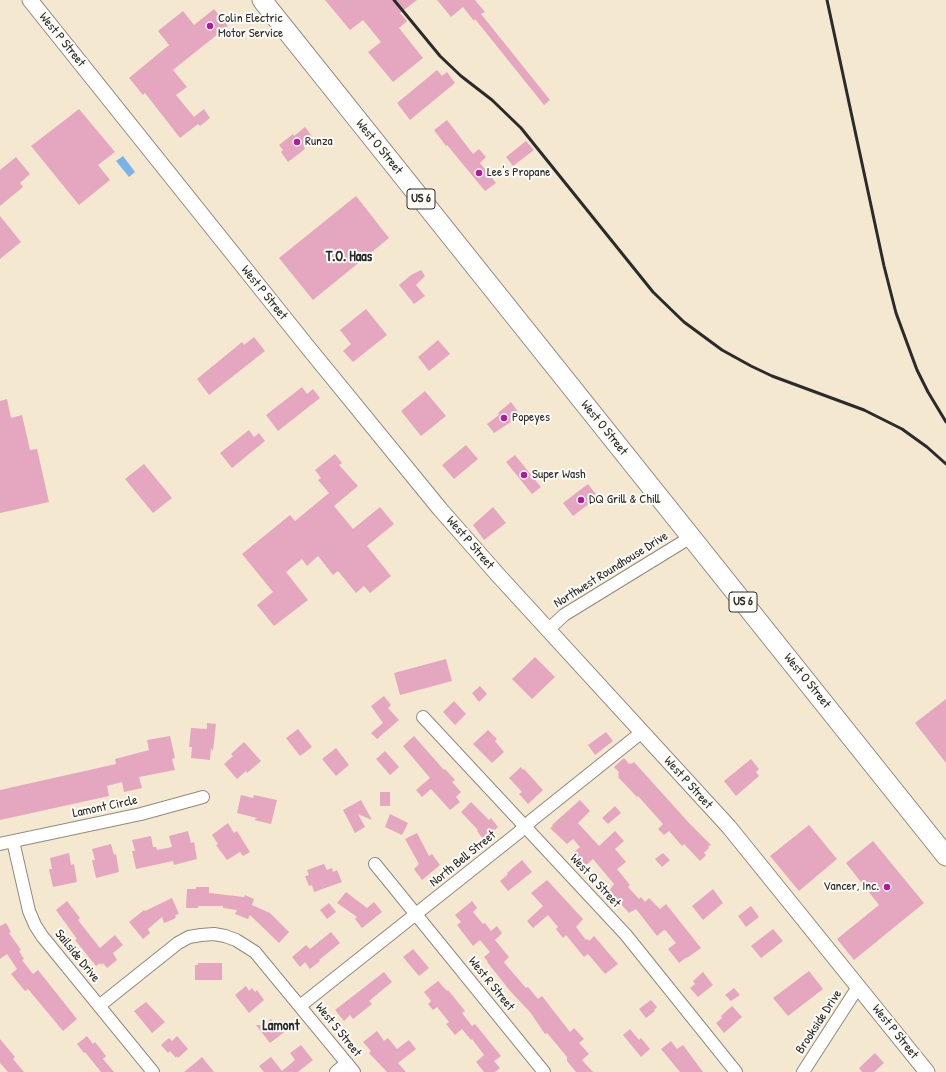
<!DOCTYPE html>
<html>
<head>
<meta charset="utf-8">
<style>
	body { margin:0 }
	canvas { display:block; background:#f5e8d1 }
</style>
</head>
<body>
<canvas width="946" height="1072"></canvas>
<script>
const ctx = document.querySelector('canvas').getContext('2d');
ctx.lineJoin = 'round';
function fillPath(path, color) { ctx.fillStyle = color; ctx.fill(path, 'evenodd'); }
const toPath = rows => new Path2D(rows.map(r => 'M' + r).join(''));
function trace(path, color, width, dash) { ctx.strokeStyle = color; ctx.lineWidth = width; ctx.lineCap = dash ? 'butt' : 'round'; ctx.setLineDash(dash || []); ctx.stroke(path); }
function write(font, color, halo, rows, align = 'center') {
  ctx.font = font + ' "Patrick Hand",sans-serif'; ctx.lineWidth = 4; ctx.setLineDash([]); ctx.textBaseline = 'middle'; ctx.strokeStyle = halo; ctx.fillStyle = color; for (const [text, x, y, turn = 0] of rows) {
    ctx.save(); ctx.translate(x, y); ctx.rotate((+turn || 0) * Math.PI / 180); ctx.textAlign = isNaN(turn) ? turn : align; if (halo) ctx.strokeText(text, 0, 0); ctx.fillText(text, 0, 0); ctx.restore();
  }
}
fillPath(toPath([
	[123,156,135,172,129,177,116,161]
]), '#7ab3ea');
fillPath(toPath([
	[325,0,417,0,400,13,407,21,399,28,423,58,393,82,368,52,381,42,363,20,350,30],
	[437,0,475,0,485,12,481,14,550,100,544,105,475,19,474,21,463,7,451,17],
	[214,9,228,26,173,70,187,87,176,95,194,117,204,109,210,118,200,126,198,124,180,138,145,93,143,95,129,78,169,45,158,31,183,11,194,25],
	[437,70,442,76,447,72,455,83,410,120,397,103],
	[79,109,115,152,98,165,110,180,79,205,31,146],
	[447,120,473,154,479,149,486,157,480,163,496,183,485,191,447,145,446,146,434,130],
	[305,127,314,139,304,147,305,149,288,162,281,152,283,150,279,145,293,134,294,136],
	[526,141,534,150,513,166,506,157],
	[16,157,30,174,20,183,23,187,0,206,0,170],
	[356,196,389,238,313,300,279,258],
	[0,216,21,242,0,259],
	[421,270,425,276,416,285,425,296,414,304,399,285,411,275],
	[366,309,387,335,353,362,343,351,351,344,340,330],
	[254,337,265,351,209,395,197,379,242,342,244,345],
	[438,340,450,354,429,371,418,357],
	[302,387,307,394,313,389,320,398,278,431,266,415],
	[425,391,446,416,421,436,401,411],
	[7,399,11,418,22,415,30,450,37,449,49,502,0,513,0,401],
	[511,402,519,413,510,421,511,422,494,433,487,424,499,415,498,413],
	[249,430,254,437,259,433,265,441,232,468,220,453],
	[466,445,478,459,454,479,442,465],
	[335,454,342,463,339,465,358,486,334,506,353,529,380,507,394,524,367,546,391,576,370,593,364,586,356,593,338,571,333,575,318,556,307,566,302,559,286,572,308,600,274,626,257,605,273,592,242,554,290,515,295,521,329,493,318,480,321,478,315,470],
	[515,455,541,487,532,494,506,462],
	[144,464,172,498,153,513,125,479],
	[588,484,598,497,573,516,563,503],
	[493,507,506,523,484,540,473,525],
	[535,657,555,677,532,699,512,679],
	[446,659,452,681,400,695,394,673],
	[480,686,487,694,479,702,472,693],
	[384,696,391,705,388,708,399,720,377,739,371,733,383,723,371,706],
	[946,699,946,763,915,723],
	[454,701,466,714,455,725,443,712],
	[207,723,216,724,213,751,211,748,210,760,191,758,192,747,189,747,191,728,207,729],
	[298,729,312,747,300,756,286,738],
	[488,730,497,739,495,741,504,752,492,763,473,744],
	[606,732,613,741,595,755,588,745],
	[170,736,175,758,172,759,175,770,139,777,142,788,124,792,122,782,107,786,109,796,0,820,0,790,116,764,115,759,149,750,147,740],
	[414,736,444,770,445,769,455,780,452,782,461,792,456,797,460,802,450,810,431,789,422,797,416,790,430,778,403,746],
	[244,742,261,761,247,773,246,771,237,779,224,764,233,756,231,754],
	[336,748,349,765,336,776,322,759],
	[385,751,399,767,390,775,376,759],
	[624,758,629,764,630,763,631,764,634,762,690,824,711,845,708,847,709,848,704,853,706,855,700,861,684,844,682,846,669,831,664,835,658,829,663,824,638,796,637,797,618,777,619,776,618,774,619,772,614,767],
	[751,759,759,769,756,772,759,776,736,796,724,781],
	[521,767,523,770,524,769,543,790,528,804,519,794,522,792,509,778],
	[380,792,390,792,390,806,380,806],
	[241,795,253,798,254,795,277,800,271,824,254,820,257,818,237,813],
	[361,800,372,820,358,814,365,827,355,833,343,810],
	[580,800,590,811,578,823,599,846,615,831,624,841,615,849,626,862,617,869,630,885,628,887,639,899,641,897,645,902,649,898,660,909,666,904,701,948,687,958,687,957,679,963,668,949,676,943,666,931,664,930,657,936,636,909,629,913,609,891,614,884,593,859,585,866,574,852,580,847,573,839,567,844,550,828,553,826,552,825],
	[471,802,489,820,491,818,498,827,484,840,477,831,478,830,461,812],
	[615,806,621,813,608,824,602,818],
	[390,814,408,823,402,835,385,827],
	[228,823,234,833,237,831,250,852,243,856,240,852,227,860,216,845,218,844,212,835],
	[809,825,837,859,799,891,770,856],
	[188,831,191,843,194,842,197,859,174,865,173,861,136,869,132,851,135,851,132,840,151,836,153,847,156,847,157,850,172,847,169,836],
	[417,833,429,856,432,854,440,865,422,880,414,869,419,864,405,839],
	[873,841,924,903,854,960,837,939,879,905,846,863],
	[111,844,114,855,116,854,119,872,96,878,92,860,95,860,92,849],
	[69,853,71,865,74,864,77,882,53,887,49,869,52,869,50,858],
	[663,853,670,860,662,867,655,859],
	[522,860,532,872,508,891,500,881,508,874,507,873],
	[324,864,327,870,332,868,333,872,337,870,342,882,314,892,312,885,309,886,305,876,309,875,307,870],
	[547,880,583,919,576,927,586,940,588,939,589,941,594,936,618,964,605,974,588,954,584,957,566,935,563,938,556,929,558,927,548,915,533,928,527,921,543,906,531,893],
	[196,887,209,887,209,893,244,897,245,895,254,899,252,905,270,913,289,932,279,943,250,915,248,919,235,914,237,910,223,908,223,906,198,906,198,908,186,908,187,889,196,889],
	[713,889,723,903,703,920,692,906],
	[346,892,367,908,374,902,382,912,362,928,355,919,357,917,337,903],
	[172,898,179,914,175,915,176,917,174,919,164,923,162,917,148,929,150,933,143,939,129,922,144,910,145,911],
	[67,901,80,918,78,920,100,948,115,935,123,945,113,953,117,960,107,968,103,963,101,965,100,963,96,966,75,940,77,939,56,910],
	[472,901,477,908,473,912,483,924,485,923,491,931,497,926,502,933,495,940,509,957,504,962,507,966,526,988,528,987,538,999,542,996,570,1032,574,1028,584,1039,579,1043,589,1054,582,1060,593,1072,576,1072,567,1061,567,1057,547,1033,545,1034,530,1012,511,992,487,962,488,962,484,957,490,952,480,940,473,946,457,925,461,922,455,915],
	[329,903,336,912,327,919,320,910],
	[751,906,759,917,746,927,738,916],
	[6,923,11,932,9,933,21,950,19,951,24,959,22,960,33,974,38,970,77,1019,63,1031,28,989,25,991,11,974,17,969,7,954,0,959,0,926],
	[773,929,783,941,761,958,751,946],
	[331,932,340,943,319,960,320,961,310,969,305,962,300,967,292,957,306,945,310,949],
	[413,949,429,968,419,976,403,957],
	[198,963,222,963,222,980,195,980,195,965,198,965],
	[809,971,823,989,788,1016,773,998],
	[384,972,392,982,369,1001,372,1004,353,1019,350,1015,344,1021,335,1010],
	[703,972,713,985,698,997,690,988,695,984,693,981],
	[438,981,447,991,448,990,465,1011,462,1013,472,1026,475,1024,501,1056,494,1061,500,1068,495,1072,484,1072,476,1062,484,1055,472,1039,471,1040,462,1029,455,1035,446,1024,449,1022,437,1007,433,1010,428,1004,431,1001,424,992],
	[246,986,249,991,252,988,255,992,257,990,264,1000,249,1013,235,995],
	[734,988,740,995,731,1001,725,995],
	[651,1000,657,1007,654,1010,655,1011,646,1018,639,1009],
	[146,1002,165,1022,152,1033,134,1011],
	[732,1006,742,1017,724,1033,716,1023,722,1018,721,1016],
	[271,1019,277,1026,281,1023,287,1030,270,1043,256,1025,263,1025],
	[630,1029,639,1040,641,1038,650,1049,641,1057,623,1035],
	[377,1031,384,1041,388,1038,397,1049,409,1040,416,1049,398,1063,406,1072,387,1072,369,1053,371,1051,363,1042],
	[87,1036,93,1044,95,1042,106,1056,103,1059,114,1072,101,1072,85,1052,84,1053,77,1044],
	[177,1036,188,1049,178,1058,177,1056,176,1058,170,1051,168,1053,161,1045,169,1038,172,1041],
	[0,1039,15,1057,13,1059,24,1072,8,1072,0,1063],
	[671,1041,677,1049,683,1045,703,1072,680,1072,661,1049],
	[301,1045,313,1060,298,1072,264,1072,259,1066,271,1057,282,1071,295,1060,290,1053],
	[875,1053,884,1063,874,1072,862,1072,859,1068],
	[202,1057,214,1072,184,1072,195,1063]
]), '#e5a7bf');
const minor = toPath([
	[548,630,564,615,691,537],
	[423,717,626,935,736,1072],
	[13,841,29,911,35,925,42,936,153,1072],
	[0,844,141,814,203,797],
	[375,864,544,1072],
	[99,1006,178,943,189,937,201,935,214,934,225,936,236,940,255,952,354,1072],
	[300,1006,518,833,532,820,642,732],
	[336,1072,347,1063],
	[803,1072,858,987]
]);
const tertiary = toPath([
	[30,0,306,345,440,509,498,575,729,827,927,1072]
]);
const primary = toPath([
	[262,0,946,856]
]);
trace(minor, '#908a7e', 14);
trace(tertiary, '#908a7e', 17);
trace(primary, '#908a7e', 21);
trace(minor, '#fff', 12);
trace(tertiary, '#fff', 15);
trace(primary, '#fff', 19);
trace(toPath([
	[394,0,440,56,461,76,492,100,521,128,653,292,684,322,722,350,751,366,772,376,864,410,902,429,927,447,946,464],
	[827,0,884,266,896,313,917,370,928,392,946,422]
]), '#2b2b2b', 3);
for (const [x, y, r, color] of [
	[210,26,4,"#b5179e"],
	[297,142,4,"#b5179e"],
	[479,173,4,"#b5179e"],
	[504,418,4,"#b5179e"],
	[524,475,4,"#b5179e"],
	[581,500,4,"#b5179e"],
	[887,887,4,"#b5179e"]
]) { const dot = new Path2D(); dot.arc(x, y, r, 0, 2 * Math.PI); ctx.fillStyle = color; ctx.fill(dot); trace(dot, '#fdfcf7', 1.5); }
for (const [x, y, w] of [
	[421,199,28],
	[743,602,28]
]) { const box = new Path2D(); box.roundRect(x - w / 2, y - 10, w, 20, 3); ctx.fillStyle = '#fdfcf7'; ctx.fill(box); trace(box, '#2b2b2b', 1); }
write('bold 12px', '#2b2b2b', null, [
	["US 6",421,199],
	["US 6",743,602]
]);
write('13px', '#2b2b2b', '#fdfcf7', [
	["Colin Electric",218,19],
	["Motor Service",218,34],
	["Runza",305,142],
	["Lee's Propane",487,173],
	["Popeyes",512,418],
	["Super Wash",532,475],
	["DQ Grill & Chill",589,500],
	["Vancer, Inc.",879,887,"right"]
], 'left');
write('13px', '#2b2b2b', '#fdfcf7', [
	["West P Street",62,40,51],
	["West O Street",379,147,51],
	["West P Street",264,293,51],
	["West O Street",604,428,51],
	["West P Street",470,543,49],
	["Northwest Roundhouse Drive",611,570,-32],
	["West O Street",807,681,51],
	["West P Street",688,783,48],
	["Lamont Circle",105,807,-12],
	["North Bell Street",463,859,-39],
	["West Q Street",595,881,47],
	["Sailside Drive",77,956,51],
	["West R Street",491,984,51],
	["Brookside Drive",819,1022,-57],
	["West S Street",338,1030,51],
	["West P Street",895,1032,51]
]);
write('bold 14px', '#2b2b2b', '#fdfcf7', [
	["T.O. Haas",349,257],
	["Lamont",281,1026]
]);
</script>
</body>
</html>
